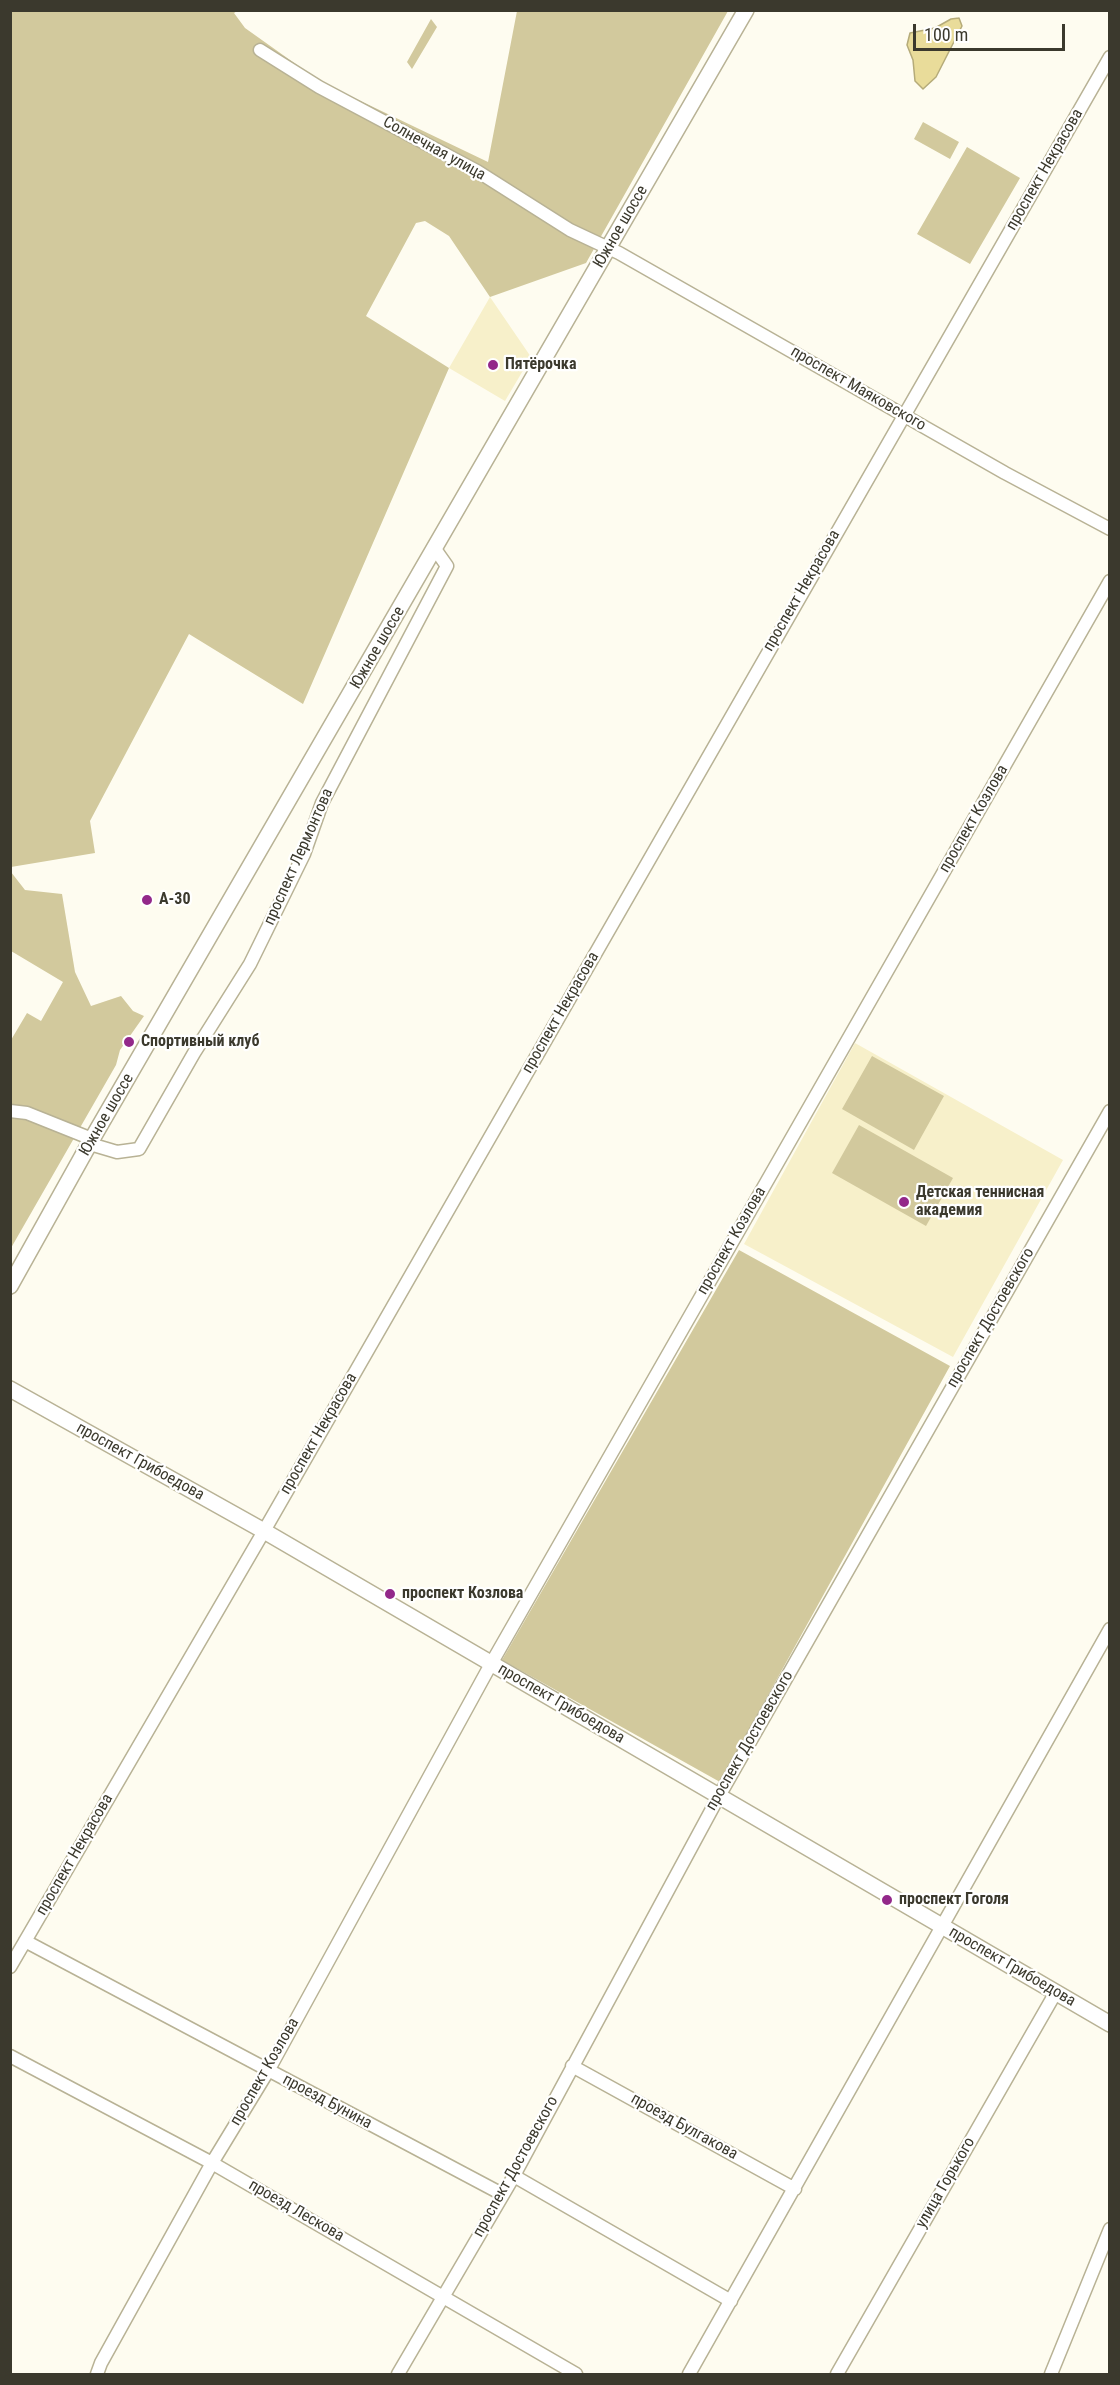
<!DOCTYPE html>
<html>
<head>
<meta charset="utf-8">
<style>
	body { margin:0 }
	#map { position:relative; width:1120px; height:2385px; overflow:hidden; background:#fefcf0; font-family:"Roboto Condensed",sans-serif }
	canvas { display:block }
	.frame { position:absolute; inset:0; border:12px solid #3b392d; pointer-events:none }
	.scale { position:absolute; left:913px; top:24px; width:152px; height:27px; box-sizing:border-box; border:3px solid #3b392d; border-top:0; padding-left:8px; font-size:18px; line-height:21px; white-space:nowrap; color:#3b392d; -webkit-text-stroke:4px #fff; paint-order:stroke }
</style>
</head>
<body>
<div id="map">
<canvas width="1120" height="2385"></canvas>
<div class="frame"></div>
<div class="scale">100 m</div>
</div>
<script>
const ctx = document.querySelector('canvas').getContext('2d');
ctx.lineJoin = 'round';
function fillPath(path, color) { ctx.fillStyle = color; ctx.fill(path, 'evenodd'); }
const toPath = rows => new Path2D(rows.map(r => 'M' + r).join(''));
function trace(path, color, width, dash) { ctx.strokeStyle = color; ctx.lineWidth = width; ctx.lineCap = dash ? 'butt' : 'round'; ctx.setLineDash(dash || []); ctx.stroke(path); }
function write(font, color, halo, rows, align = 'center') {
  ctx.font = font + ' "Roboto Condensed",sans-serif'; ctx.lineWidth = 4.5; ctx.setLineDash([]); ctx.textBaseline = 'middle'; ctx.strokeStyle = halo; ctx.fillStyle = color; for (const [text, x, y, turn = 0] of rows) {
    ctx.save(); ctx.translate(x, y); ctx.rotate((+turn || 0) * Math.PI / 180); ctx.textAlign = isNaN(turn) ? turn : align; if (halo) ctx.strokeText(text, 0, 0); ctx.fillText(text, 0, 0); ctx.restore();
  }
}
fillPath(toPath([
	[490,297,531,357,505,401,449,368],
	[855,1043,1063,1160,953,1357,744,1244]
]), '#f7f0ca');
fillPath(toPath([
	[11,11,237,11,234,13,245,28,321,82,488,162,517,11,728,11,586,263,490,297,449,236,425,221,416,223,366,316,449,368,303,704,189,634,90,821,95,853,11,867],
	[431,19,437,27,412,69,407,62],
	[923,122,959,142,950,159,914,139],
	[967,147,1020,178,970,264,917,234],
	[11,872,25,890,62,894,75,972,91,1006,121,996,133,1011,144,1016,120,1050,116,1065,11,1248,11,1040,27,1013,41,1021,63,982,11,951],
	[872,1056,944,1096,914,1150,842,1109],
	[859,1125,953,1178,926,1226,832,1173],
	[739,1250,950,1366,720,1782,502,1660]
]), '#d2c99d');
const water = toPath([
	[959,18,962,26,936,77,923,89,915,81,913,60,907,45,910,33,935,28,951,19,959,18]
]);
fillPath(water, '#e9dc9a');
trace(water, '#b5ab79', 1.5);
const minor = toPath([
	[260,50,319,87,477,171,570,230,619,253,1005,473,1110,529],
	[10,1111,27,1113,92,1139],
	[90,1144,117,1152,139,1149,194,1053,250,964,304,854,322,803,447,566,435,549],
	[25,1941,502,2194],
	[10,1967,264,1531,1110,57],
	[10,2056,212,2163,576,2374],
	[572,2066,795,2189],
	[514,2176,731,2301],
	[97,2374,101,2363,212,2163,268,2071,491,1664,1110,581],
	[398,2374,511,2181,719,1796,1110,1111],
	[689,2374,1110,1629],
	[837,2374,1056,1992],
	[1051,2374,1110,2229]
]);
const tertiary = toPath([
	[10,1286,92,1139,746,10],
	[10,1389,264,1531,1110,2024]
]);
trace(minor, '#b8b295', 15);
trace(tertiary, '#b8b295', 18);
trace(minor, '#fff', 12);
trace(tertiary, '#fff', 15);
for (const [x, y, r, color] of [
	[493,365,6,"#93288a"],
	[147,900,6,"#93288a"],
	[129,1042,6,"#93288a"],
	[904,1202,6,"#93288a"],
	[390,1594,6,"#93288a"],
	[887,1900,6,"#93288a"]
]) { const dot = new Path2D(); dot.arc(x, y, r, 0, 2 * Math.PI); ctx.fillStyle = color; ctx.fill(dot); trace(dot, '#fff', 2); }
write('16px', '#3b392d', '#fff', [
	["Солнечная улица",434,149,29],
	["проспект Некрасова",1045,170,-60],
	["Южное шоссе",621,227,-60],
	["проспект Маяковского",858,389,30],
	["проспект Некрасова",802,591,-60],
	["Южное шоссе",378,648,-60],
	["проспект Козлова",974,819,-60],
	["проспект Лермонтова",299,857,-66],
	["проспект Некрасова",561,1013,-60],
	["Южное шоссе",107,1115,-60],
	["проспект Козлова",732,1241,-60],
	["проспект Достоевского",991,1318,-60],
	["проспект Некрасова",319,1434,-60],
	["проспект Грибоедова",140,1462,29],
	["проспект Грибоедова",561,1704,30],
	["проспект Достоевского",750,1741,-60],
	["проспект Некрасова",75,1855,-60],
	["проспект Грибоедова",1012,1967,30],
	["проспект Козлова",265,2072,-60],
	["проезд Бунина",327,2102,28],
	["проезд Булгакова",684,2127,29],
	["проспект Достоевского",516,2167,-61],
	["улица Горького",946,2183,-60],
	["проезд Лескова",296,2211,30]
]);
write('bold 16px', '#3b392d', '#fff', [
	["Пятёрочка",505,365],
	["А-30",159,900],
	["Спортивный клуб",141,1042],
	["Детская теннисная",916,1193],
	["академия",916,1211],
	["проспект Козлова",402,1594],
	["проспект Гоголя",899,1900]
], 'left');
</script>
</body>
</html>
